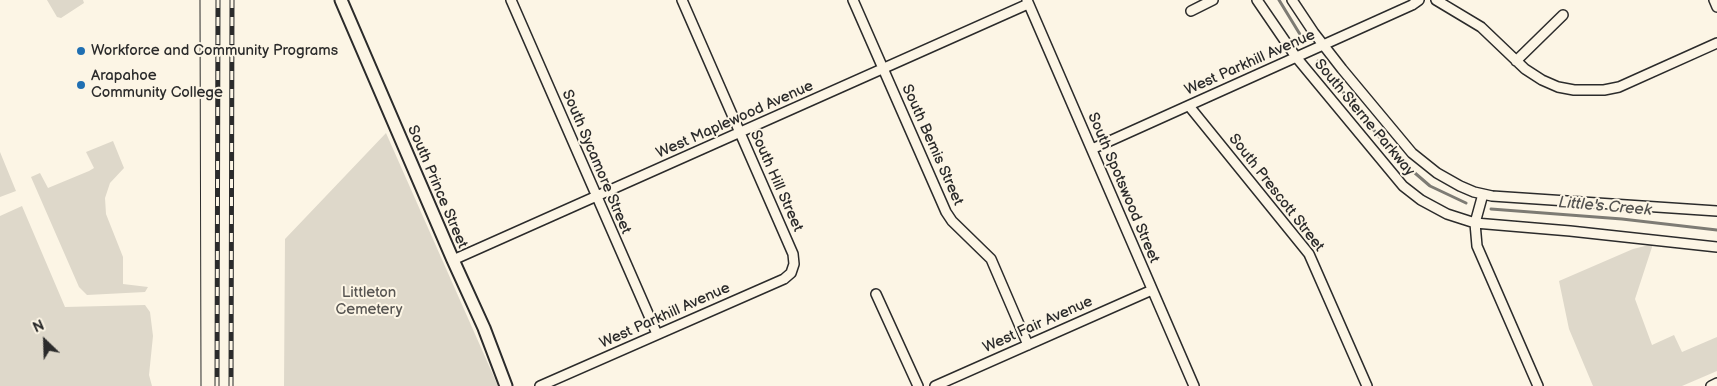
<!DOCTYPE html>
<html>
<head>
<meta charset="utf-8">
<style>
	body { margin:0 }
	#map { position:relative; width:1717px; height:386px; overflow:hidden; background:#fcf5e5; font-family:"Balsamiq Sans",sans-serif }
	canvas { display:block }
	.north { position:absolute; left:20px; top:316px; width:50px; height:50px; -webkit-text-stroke:4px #fcf5e5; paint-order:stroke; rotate:336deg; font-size:14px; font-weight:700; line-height:20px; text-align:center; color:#2b2b2b }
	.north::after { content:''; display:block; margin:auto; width:18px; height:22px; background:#2b2b2b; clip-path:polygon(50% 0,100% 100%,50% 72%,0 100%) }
</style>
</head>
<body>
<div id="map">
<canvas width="1717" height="386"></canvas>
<div class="north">N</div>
</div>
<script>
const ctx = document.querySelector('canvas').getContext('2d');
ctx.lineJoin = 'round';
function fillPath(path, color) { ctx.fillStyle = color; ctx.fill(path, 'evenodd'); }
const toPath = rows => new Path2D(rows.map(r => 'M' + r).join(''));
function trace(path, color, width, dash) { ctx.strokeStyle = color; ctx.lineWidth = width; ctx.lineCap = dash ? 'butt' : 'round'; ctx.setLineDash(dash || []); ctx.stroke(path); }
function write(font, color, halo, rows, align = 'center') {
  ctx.font = font + ' "Balsamiq Sans",sans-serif'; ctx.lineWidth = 4; ctx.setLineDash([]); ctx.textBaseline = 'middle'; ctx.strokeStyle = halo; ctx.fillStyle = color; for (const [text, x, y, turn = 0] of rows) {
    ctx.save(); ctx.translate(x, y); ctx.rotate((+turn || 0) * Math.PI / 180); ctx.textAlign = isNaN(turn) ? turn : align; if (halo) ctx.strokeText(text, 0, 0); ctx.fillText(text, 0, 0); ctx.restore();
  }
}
fillPath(toPath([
	[47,0,83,0,84,3,61,18,57,17],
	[386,133,498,386,284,386,285,239],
	[113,141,124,168,110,183,105,198,106,214,123,257,123,284,148,287,145,292,87,295,79,287,31,177,40,173,48,188,89,171,94,168,86,152],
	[0,152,16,191,0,197],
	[22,206,65,307,145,305,150,312,153,336,149,375,152,386,0,386,0,216],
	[1653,244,1635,299,1652,345,1674,335,1682,352,1717,337,1717,371,1682,386,1593,386,1569,329,1559,281,1633,249]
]), '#ded8ca');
trace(toPath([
	[1279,0,1301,36],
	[1318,61,1394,155,1430,186,1466,203],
	[1491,209,1622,219,1717,230]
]), '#7d7b74', 3);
const minor = toPath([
	[511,0,657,334],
	[853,0,946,212,952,221,991,259,1028,345],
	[1027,0,1194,386],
	[1257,0,1296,57,1403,186,1421,200,1447,214,1475,223,1570,231,1717,247],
	[1292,0,1314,33,1342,69,1412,153,1437,173,1460,186,1474,192,1492,196,1717,211],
	[1436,0,1481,27,1525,69,1542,80,1558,87,1574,90,1604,90,1619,87,1717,43],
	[1714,0,1717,7],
	[1191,11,1213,0],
	[1516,61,1563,15],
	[1189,106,1309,254,1367,386],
	[1092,149,1412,5,1419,0],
	[1483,194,1475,223,1477,246,1538,386],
	[453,260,1028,4],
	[876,294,918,386],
	[540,386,784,279,791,273,794,264,793,254,682,0],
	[935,386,1152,290],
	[1711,386,1717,383]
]);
const tertiary = toPath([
	[341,0,453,260,484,328,506,386]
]);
trace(minor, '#2b2b2b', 12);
trace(tertiary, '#2b2b2b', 15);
trace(minor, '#fcf5e5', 9);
trace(tertiary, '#fcf5e5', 11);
trace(toPath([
	[200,0,201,386]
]), '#2b2b2b', 1);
const rail = toPath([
	[217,386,218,0],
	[231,386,232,0]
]);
trace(rail, '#2b2b2b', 5);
trace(rail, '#fcf5e5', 3, [9]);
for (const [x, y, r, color] of [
	[81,51,5,"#1f6fb2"],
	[81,85,5,"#1f6fb2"]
]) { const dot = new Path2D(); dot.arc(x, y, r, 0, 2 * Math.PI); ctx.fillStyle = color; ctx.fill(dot); trace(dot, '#fcf5e5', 2); }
write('15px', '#2b2b2b', '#fcf5e5', [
	["Workforce and Community Programs",91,51],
	["Arapahoe",91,76],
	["Community College",91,93]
], 'left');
write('15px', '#2b2b2b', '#fcf5e5', [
	["West Parkhill Avenue",1250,63,-24],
	["South Sterne Parkway",1364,118,50],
	["West Maplewood Avenue",735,120,-24],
	["South Bemis Street",932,145,66],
	["South Sycamore Street",596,162,67],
	["South Hill Street",776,181,66],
	["South Prince Street",437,187,67],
	["South Spotswood Street",1123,188,67],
	["South Prescott Street",1276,193,52],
	["West Parkhill Avenue",665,316,-24],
	["West Fair Avenue",1038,325,-24]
]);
write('15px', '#585653', '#fcf5e5', [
	["Littleton",369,293],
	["Cemetery",369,310]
]);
write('italic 16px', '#545350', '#fcf5e5', [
	["Little's Creek",1605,207,5]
]);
</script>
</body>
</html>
